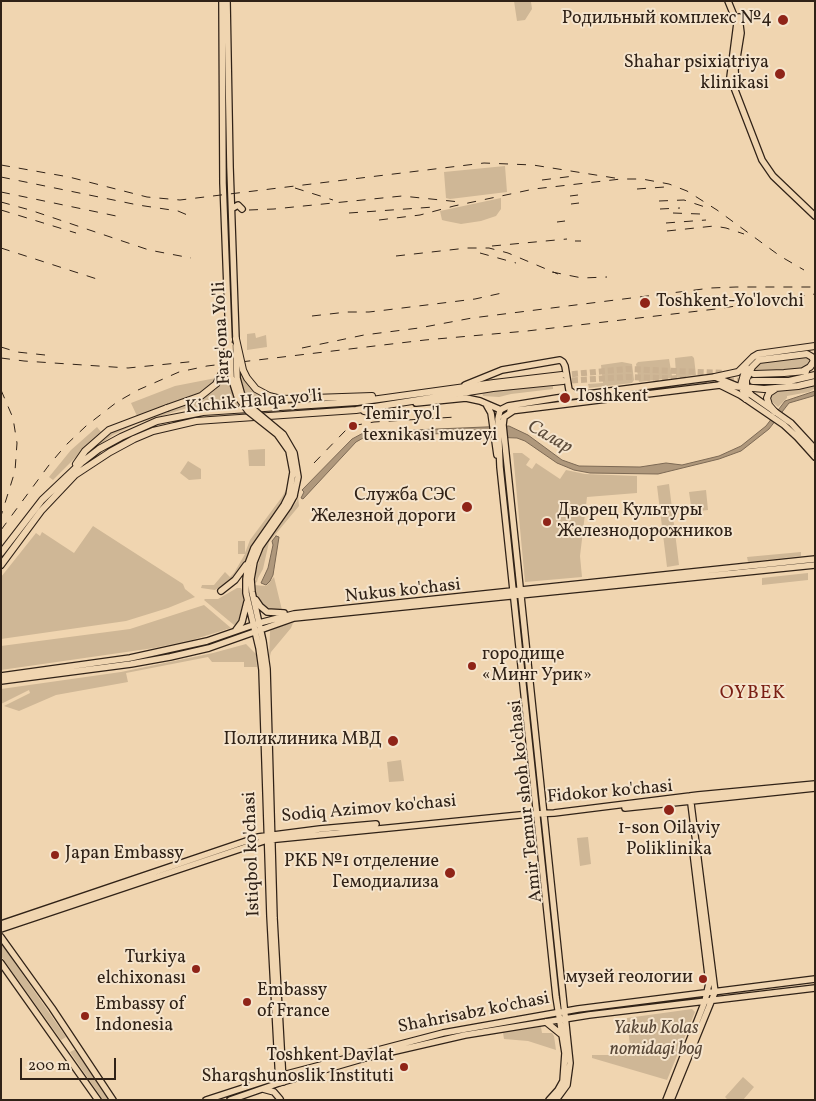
<!DOCTYPE html>
<html>
<head>
<meta charset="utf-8">
<style>
	body { margin:0 }
	#map { position:relative; width:816px; height:1101px; overflow:hidden; background:#f0d5b0; font-family:Vollkorn,serif }
	canvas { display:block }
	.frame { position:absolute; inset:0; border:2px solid #302217; pointer-events:none }
	.scale { position:absolute; left:20px; top:1058px; width:96px; height:22px; box-sizing:border-box; border:2px solid #302217; border-top:0; padding-left:6px; font-size:15px; line-height:18px; white-space:nowrap; color:#302217; -webkit-text-stroke:4px #f5e4cc; paint-order:stroke }
</style>
</head>
<body>
<div id="map">
<canvas width="816" height="1101"></canvas>
<div class="frame"></div>
<div class="scale">200 m</div>
</div>
<script>
const ctx = document.querySelector('canvas').getContext('2d');
ctx.lineJoin = 'round';
function fillPath(path, color) { ctx.fillStyle = color; ctx.fill(path, 'evenodd'); }
const toPath = rows => new Path2D(rows.map(r => 'M' + r).join(''));
function trace(path, color, width, dash) { ctx.strokeStyle = color; ctx.lineWidth = width; ctx.lineCap = dash ? 'butt' : 'round'; ctx.setLineDash(dash || []); ctx.stroke(path); }
function write(font, color, halo, rows, align = 'center') {
  ctx.font = font + ' Vollkorn,serif'; ctx.lineWidth = 4; ctx.setLineDash([]); ctx.textBaseline = 'middle'; ctx.strokeStyle = halo; ctx.fillStyle = color; for (const [text, x, y, turn = 0] of rows) {
    ctx.save(); ctx.translate(x, y); ctx.rotate((+turn || 0) * Math.PI / 180); ctx.textAlign = isNaN(turn) ? turn : align; if (halo) ctx.strokeText(text, 0, 0); ctx.fillText(text, 0, 0); ctx.restore();
  }
}
fillPath(toPath([
	[514,1,531,2,532,9,525,20,517,21],
	[505,166,507,192,450,199,446,198,444,172],
	[501,198,501,209,496,216,481,221,461,224,446,221,442,220,440,211],
	[255,333,256,338,266,335,267,347,247,350,247,334],
	[692,356,694,358,696,375,639,382,636,364,638,362,669,359,672,376,676,375,675,358],
	[807,357,810,358,811,363,802,369,754,370,755,367,760,362],
	[622,362,632,364,634,380,632,383,589,388,588,384,603,383,601,365],
	[226,373,241,373,249,386,260,395,253,405,187,408,136,424,113,435,87,454,86,453,109,432,135,421,191,403,207,396,216,389],
	[216,378,209,387,201,392,137,416,131,403,175,386],
	[815,385,815,388,809,392,787,396,787,398,778,407,771,401,770,395,776,391,795,389],
	[553,386,553,389,511,394,499,397,483,396,482,392],
	[97,427,101,432,53,480,49,477,71,450],
	[265,449,265,466,249,466,248,450],
	[513,453,522,453,530,459,526,465,532,469,536,463,560,479,566,470,585,474,637,476,637,493,587,497,580,556,582,577,525,582],
	[188,461,201,469,201,479,189,480,180,473],
	[291,481,288,495,253,545,244,564,231,580,215,590,201,588,202,585,214,585,225,572,230,577,234,573,245,554,238,554,238,541,245,541,245,553,250,540,282,497],
	[669,484,679,565,667,567,657,486],
	[706,490,708,510,692,512,689,492],
	[298,495,299,506,269,542,263,569,258,578,257,582,255,583,256,571,263,549,297,501],
	[93,526,183,584,185,589,195,597,168,608,126,621,1,639,1,577,36,533,40,536,42,532,74,553],
	[801,552,801,556,748,562,747,557],
	[808,573,808,580,762,585,762,578],
	[274,577,282,610,269,610,258,600,256,595,254,585,266,586],
	[237,588,241,588,243,592,244,607,240,621,238,624,234,625,204,600,205,599,218,599],
	[204,605,231,628,192,640,154,648,1,670,1,646,130,629],
	[293,623,291,628,271,652,269,660,270,631,275,628],
	[246,644,256,654,257,667,244,667,244,662,212,662,208,657,126,673,128,682,56,695,19,711,4,706,30,693,29,690,1,704,1,689,121,672,213,653],
	[401,760,404,781,389,782,387,762],
	[588,837,591,864,580,866,577,838],
	[1,943,66,1037,61,1040,1,956],
	[692,1009,695,1012,667,1080,592,1058,592,1055,631,1055,627,1018],
	[541,1027,542,1033,552,1033,554,1036,556,1050,528,1041,504,1039,503,1033],
	[74,1050,75,1050,109,1100,103,1100,70,1052],
	[743,1077,754,1087,743,1100,728,1100,725,1097]
]), '#cfb796');
const water = toPath([
	[815,391,815,395,813,396,789,403,769,429,741,451,719,459,658,474,590,473,574,470,557,463,525,441,517,438,489,437,471,433,376,435,365,437,356,442,303,499,301,498,304,492,302,490,352,439,365,432,509,426,528,435,562,460,579,466,640,467,666,463,682,465,719,456,741,446,766,426,785,401,815,391],
	[276,536,279,537,273,575,270,581,266,585,261,583,268,568,273,545,272,541,276,536]
]);
fillPath(water, '#af987c');
trace(water, '#7c6954', 1);
trace(toPath([
	[521,566,522,580],
	[531,669,542,772]
]), '#7c6954', 1);
trace(toPath([
	[563,375,627,369,725,373],
	[701,380,746,381],
	[563,381,628,377,689,379]
]), '#cab191', 6, [6, 3]);
const major = toPath([
	[222,1,223,183,229,340],
	[227,1,230,167,236,339],
	[728,1,737,23,730,77,762,160,773,176,815,216],
	[736,84,735,70,741,33,739,17],
	[233,208,238,205,242,209],
	[465,385,502,370,560,360,563,362,565,366,569,390,576,395],
	[747,392,791,423,815,449],
	[416,403,466,398,480,401,501,410],
	[487,406,491,413,497,455],
	[500,410,498,419,500,467,556,997,565,1053,563,1081,558,1090,549,1100],
	[500,410,508,406,557,398,715,377,737,386],
	[510,411,720,385,740,395,784,425,797,437,815,457],
	[513,411,504,417,503,425,570,1063,567,1085,556,1100],
	[221,591,235,580,246,565],
	[256,600,260,606,267,612,284,613],
	[236,630,242,622,247,602],
	[1,676,130,658,207,641,259,623,294,614,815,559],
	[1,681,131,664,170,657,209,648,294,618,815,565],
	[625,808,815,788],
	[1,924,258,837,320,829,376,824],
	[1,929,267,840,530,814,554,813,698,795,815,784],
	[1,937,52,1008,113,1100],
	[1,963,98,1100],
	[546,1022,562,1035],
	[283,1082,274,918,267,669,263,641,252,592,251,579,254,562,260,547,288,507,294,496],
	[279,1083,270,916,262,670,259,648,246,593,246,579,248,564,254,548,284,505,289,495],
	[263,1089,274,1092,280,1099],
	[206,1100,283,1075,443,1033,578,1009,815,979],
	[230,1100,279,1083,365,1058,465,1035,589,1015,815,988],
	[666,1100,705,1001,709,983,692,844],
	[671,1100,715,992,690,796]
]);
const highway = toPath([
	[746,367,741,385,746,399],
	[754,374,784,373,806,371],
	[715,377,738,372,753,357,758,354,815,346],
	[753,381,789,381,815,375],
	[720,385,764,389,798,386,815,382],
	[775,389,769,393,767,398,769,405,775,412],
	[750,394,746,388,746,380,752,367,759,360,807,354,812,357,814,361,810,367,803,371],
	[313,398,372,396],
	[364,411,376,413],
	[76,464,85,451,109,430,167,408],
	[1,553,42,500,81,463,99,449,121,437,157,421,203,412,357,402,494,383,562,375],
	[1,565,41,511,75,475,110,452,134,439,153,431,196,421,356,410,493,388,563,381]
]);
trace(major, '#302217', 8);
trace(highway, '#302217', 8);
trace(major, '#f0d5b0', 5.5);
trace(highway, '#f0d5b0', 6);
trace(toPath([
	[1,165,69,177,147,197,180,200,484,163,533,165,621,179],
	[1,177,138,205,178,211,192,217],
	[542,180,574,176],
	[295,188,333,200],
	[637,189,665,187],
	[1,192,121,217],
	[570,196,578,195],
	[659,201,684,200,705,207],
	[1,202,30,210,149,250,191,258],
	[571,204,579,203],
	[660,209,680,208],
	[1,210,76,233],
	[249,210,274,209,402,196,460,202],
	[349,213,434,207],
	[673,213,700,214],
	[379,220,420,215,454,206,534,189,621,179,642,179,669,184,687,191,717,210,780,256,804,270],
	[557,222,565,221],
	[666,223,706,220],
	[667,231,714,226,726,228,744,234],
	[575,241,581,241],
	[492,246,567,239],
	[1,248,100,280],
	[480,253,516,263],
	[396,256,467,248,489,248,508,253,558,274],
	[552,272,582,278,607,277],
	[312,316,347,312,369,312,386,310,475,299,502,293],
	[1,347,17,352,45,355],
	[302,348,364,335,419,328,472,318,711,288,736,287,815,287],
	[1,358,24,361,128,368,198,361],
	[1,390,13,418,17,443,15,471,1,516],
	[314,463,346,430,357,425,374,422,456,417],
	[1,530,49,465,66,445,86,426,117,402,138,390,179,372,207,366,425,340,527,331,716,309,815,294]
]), '#302217', 1, [9, 9]);
const majorBridge = toPath([
	[230,345,231,377,237,396,248,411,277,434,289,451,293,472,289,495],
	[236,346,237,378,242,396,253,409,283,434,294,453,298,477,294,496]
]);
const highwayBridge = toPath([
	[236,339,243,370,247,378,256,389,269,396,281,399,313,398],
	[167,408,201,396,216,384,223,371,229,340]
]);
trace(majorBridge, '#302217', 8, []);
trace(highwayBridge, '#302217', 8, []);
trace(majorBridge, '#f0d5b0', 5.5);
trace(highwayBridge, '#f0d5b0', 6);
for (const [x, y, r, color] of [
	[783,20,6,"#8f2418"],
	[780,74,6,"#8f2418"],
	[645,303,6,"#8f2418"],
	[565,398,6,"#8f2418"],
	[353,426,5,"#8f2418"],
	[467,507,6,"#8f2418"],
	[547,522,5,"#8f2418"],
	[472,666,5,"#8f2418"],
	[393,741,6,"#8f2418"],
	[669,810,6,"#8f2418"],
	[55,855,5,"#8f2418"],
	[450,873,6,"#8f2418"],
	[196,969,5,"#8f2418"],
	[703,979,5,"#8f2418"],
	[247,1002,5,"#8f2418"],
	[85,1016,5,"#8f2418"],
	[404,1067,5,"#8f2418"]
]) { const dot = new Path2D(); dot.arc(x, y, r, 0, 2 * Math.PI); ctx.fillStyle = color; ctx.fill(dot); trace(dot, '#f5e4cc', 2); }
write('18px', '#302217', '#f5e4cc', [
	["Родильный комплекс №4",772,20],
	["Shahar psixiatriya",769,64],
	["klinikasi",769,85],
	["Toshkent-Yo'lovchi",656,303,"left"],
	["Toshkent",576,398,"left"],
	["Temir yo'l",363,416,"left"],
	["texnikasi muzeyi",363,437,"left"],
	["Служба СЭС",456,497],
	["Железной дороги",456,518],
	["Дворец Культуры",557,512,"left"],
	["Железнодорожников",557,533,"left"],
	["городище",482,656,"left"],
	["«Минг Урик»",482,677,"left"],
	["Поликлиника МВД",382,741],
	["1-son Oilaviy",669,830,"center"],
	["Poliklinika",669,851,"center"],
	["Japan Еmbassy",65,855,"left"],
	["РКБ №1 отделение",439,863],
	["Гемодиализа",439,884],
	["Turkiya",186,959],
	["elchixonası",186,980],
	["музей геологии",693,979],
	["Embassy",257,992,"left"],
	["of France",257,1013,"left"],
	["Embassy of",95,1006,"left"],
	["Indonesia",95,1027,"left"],
	["Toshkent Davlat",394,1057],
	["Sharqshunoslik Instituti",394,1078]
], 'right');
write('18px', '#302217', '#f5e4cc', [
	["Farg'ona Yo'li",223,333,-93],
	["Kichik Halqa yo'li",254,403,-5],
	["Nukus ko'chasi",403,592,-6],
	["Fidokor ko'chasi",610,793,-5],
	["Amir Temur shoh ko'chasi",527,801,-96],
	["Sodiq Azimov ko'chasi",369,810,-5],
	["Istiqbol ko'chasi",253,854,-92],
	["Shahrisabz ko'chasi",474,1014,-11]
]);
write('italic 18px', '#584737', '#f5e4cc', [
	["Yakub Kolas",656,1030],
	["nomidagi bog",656,1051]
]);
write('italic 19px', '#5c4b3a', '#f5e4cc', [
	["Салар",549,438,30]
]);
ctx.letterSpacing = '1px';
write('19px', '#7a1f14', '#f5e4cc', [
	["OYBEK",753,695]
]);
ctx.letterSpacing = '0px';
</script>
</body>
</html>
